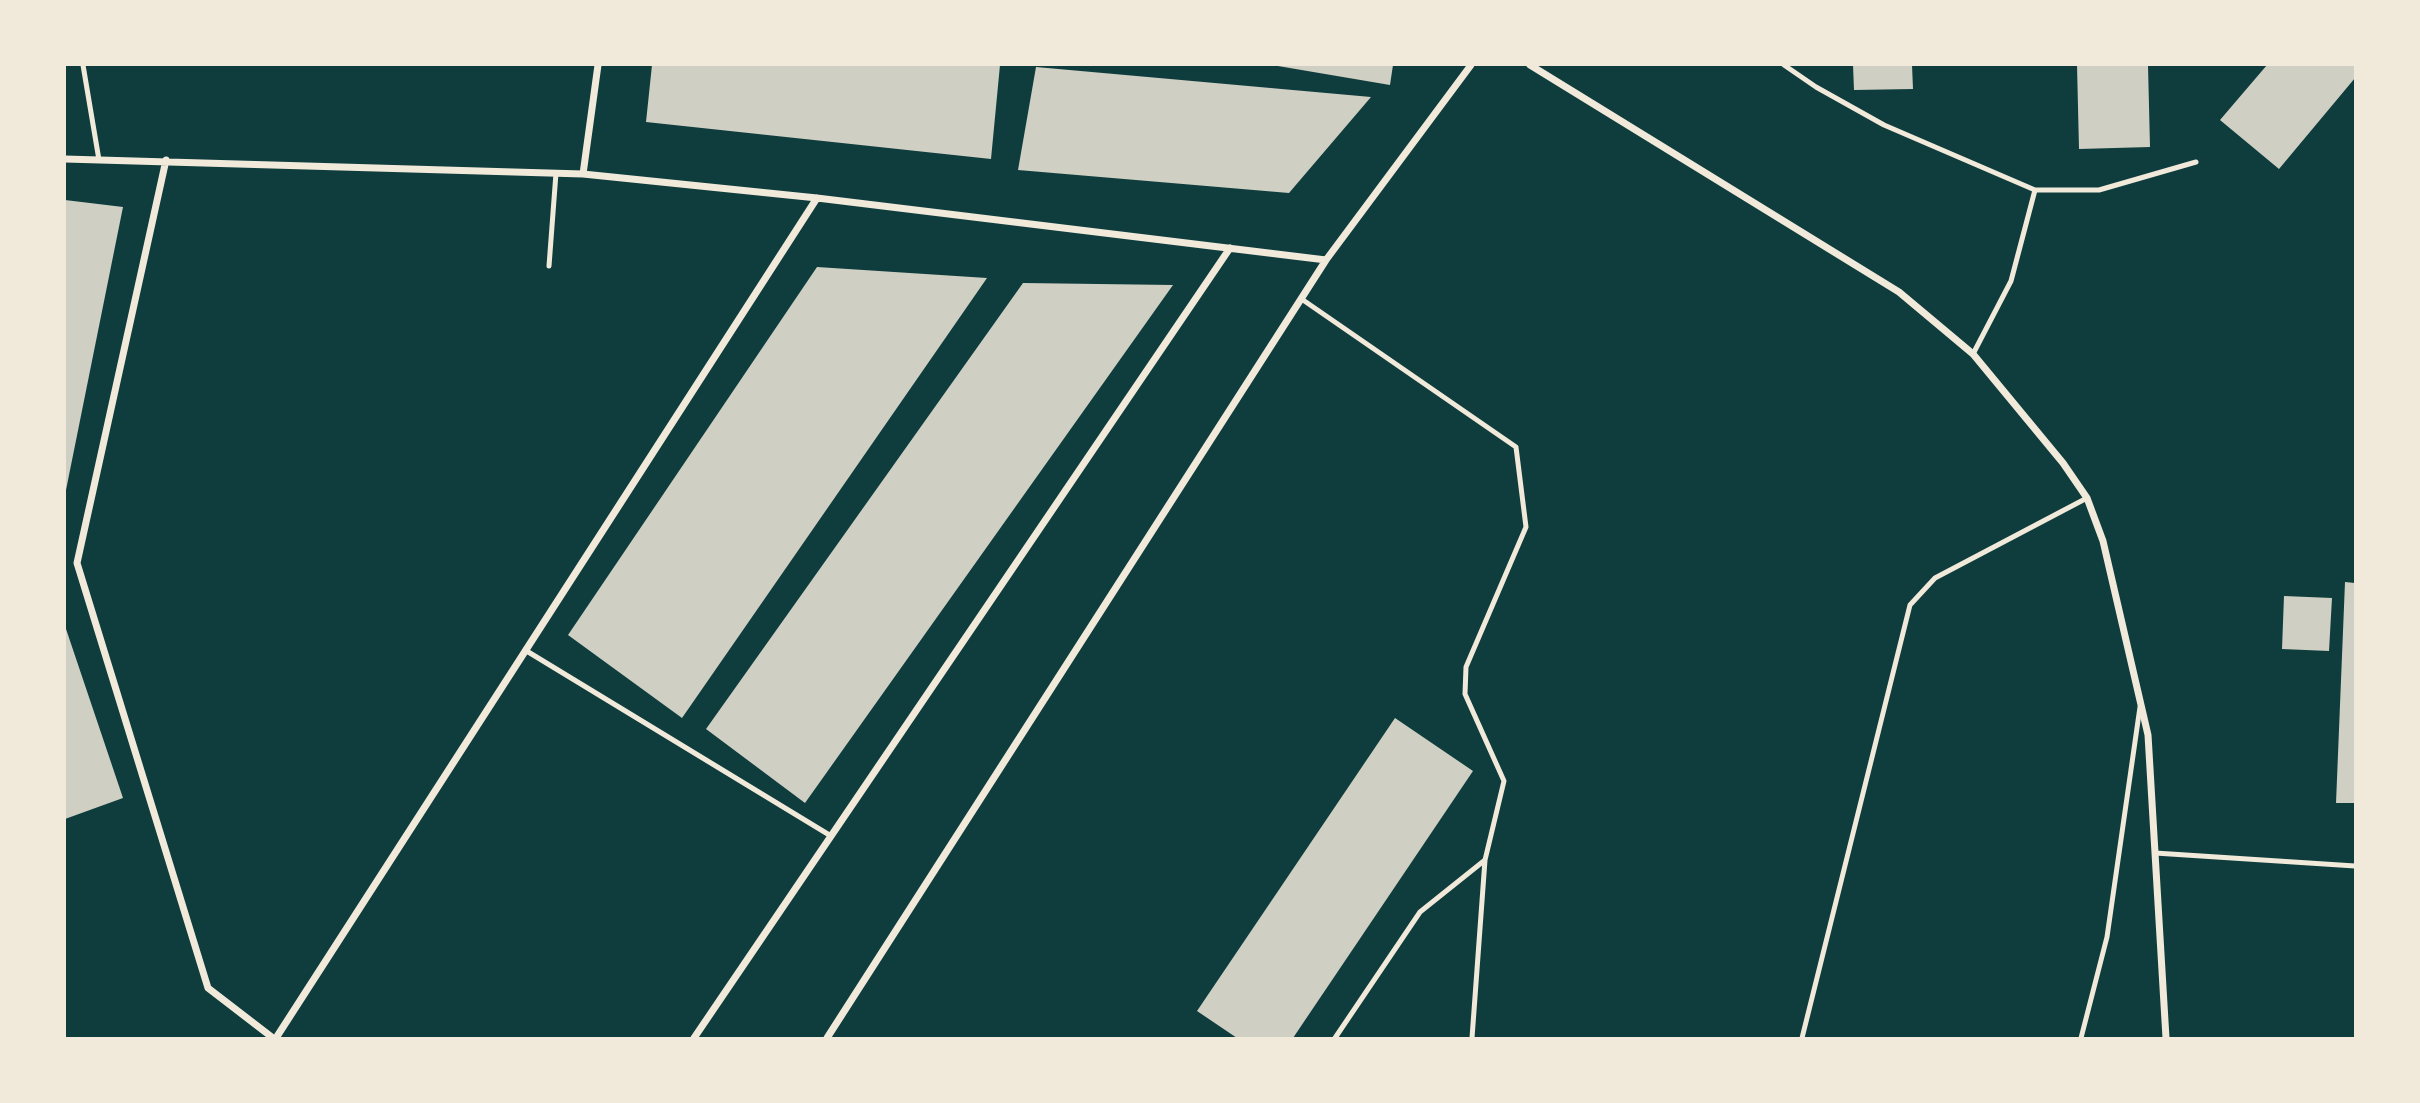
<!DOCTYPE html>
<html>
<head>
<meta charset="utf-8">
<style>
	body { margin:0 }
	#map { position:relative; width:2420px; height:1103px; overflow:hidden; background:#0f3d3e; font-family:Roboto,sans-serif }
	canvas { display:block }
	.frame { position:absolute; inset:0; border:66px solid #f1e9da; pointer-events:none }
</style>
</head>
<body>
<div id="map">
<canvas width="2420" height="1103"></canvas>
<div class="frame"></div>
</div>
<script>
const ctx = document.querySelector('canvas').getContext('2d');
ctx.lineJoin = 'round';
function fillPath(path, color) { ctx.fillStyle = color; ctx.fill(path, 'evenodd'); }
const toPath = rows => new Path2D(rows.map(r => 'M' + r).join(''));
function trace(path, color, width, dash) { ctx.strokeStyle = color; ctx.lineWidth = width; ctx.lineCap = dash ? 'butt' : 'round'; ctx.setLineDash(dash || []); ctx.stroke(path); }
fillPath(toPath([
	[652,65,1000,65,991,159,646,122],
	[1272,65,1393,65,1390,85],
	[1853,65,1912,65,1913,89,1854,90],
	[2077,65,2148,65,2150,147,2079,149],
	[2267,65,2355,65,2355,78,2279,169,2220,120],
	[1036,67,1371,97,1289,193,1018,170],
	[65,200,123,207,66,490,65,490],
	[817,267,987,278,682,718,568,635],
	[1023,283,1173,285,805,803,706,729],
	[2345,582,2355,583,2355,803,2336,803],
	[2284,596,2332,598,2329,651,2282,649],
	[65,626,123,798,65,819],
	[1395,718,1473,771,1293,1038,1237,1038,1197,1011]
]), '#cfcfc3');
trace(toPath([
	[83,65,99,160],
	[1784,65,1816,87,1884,125,2035,190,2099,190,2196,162],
	[549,266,556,173],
	[1303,300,1516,447,1526,527,1466,667,1465,694,1504,781,1485,860,1472,1038],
	[1973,354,2011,281,2035,190],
	[525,650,831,836],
	[2155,853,2355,866],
	[1335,1038,1420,912,1485,860],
	[1802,1038,1910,605,1935,578,2087,498],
	[2081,1038,2107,937,2140,707]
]), '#f1e9da', 5);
trace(toPath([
	[1530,65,1899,292,1973,354,2063,463,2087,498,2103,541,2148,735,2166,1038],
	[65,159,583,174,817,198,1326,260],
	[166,160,77,563,208,988,273,1038],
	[583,174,598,65],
	[276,1038,817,198],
	[694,1038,1230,248],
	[827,1038,1326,260,1471,65]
]), '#f1e9da', 7);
</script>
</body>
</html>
